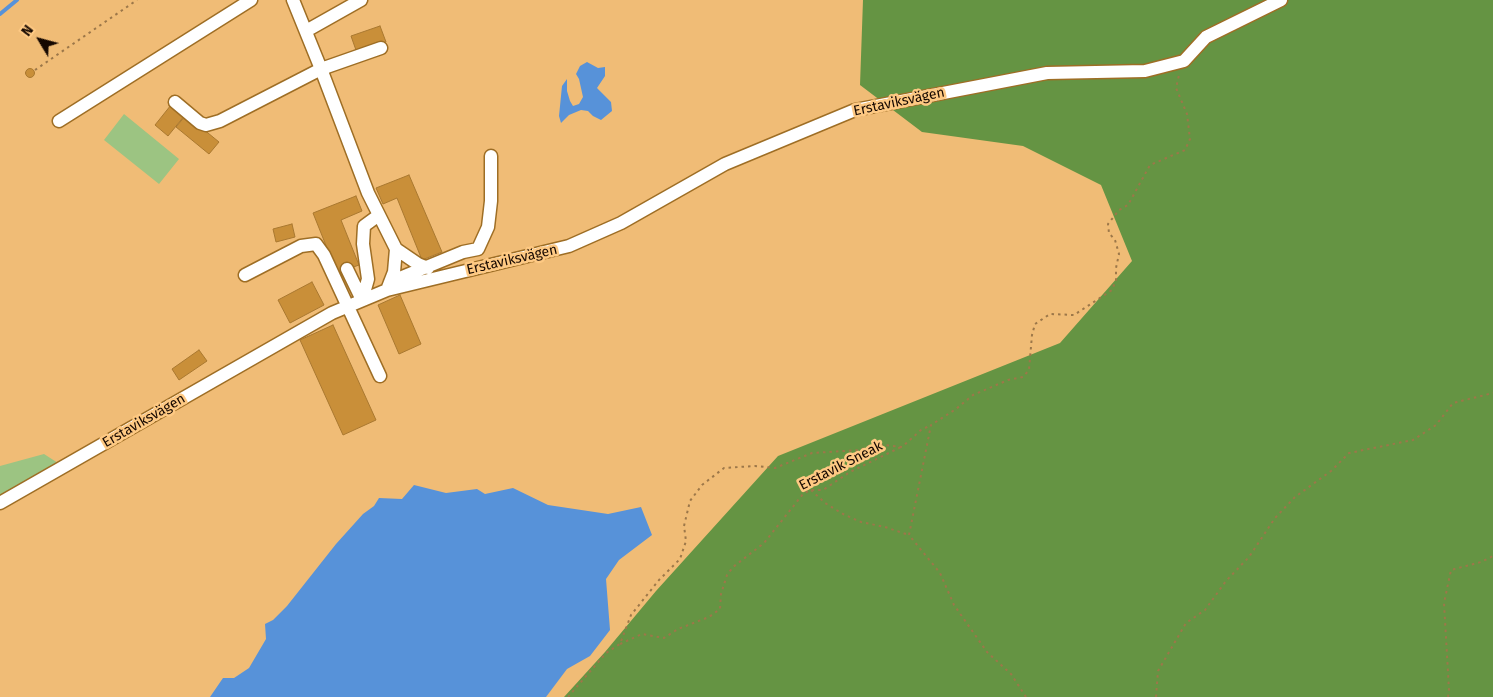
<!DOCTYPE html>
<html>
<head>
<meta charset="utf-8">
<style>
	body { margin:0 }
	#map { position:relative; width:1493px; height:697px; overflow:hidden; background:#f0bc76; font-family:"Fira Sans",sans-serif }
	canvas { display:block }
	.north { position:absolute; left:15px; top:15px; width:50px; height:50px; -webkit-text-stroke:4px #fec983; paint-order:stroke; rotate:307deg; font-size:14px; font-weight:700; line-height:20px; text-align:center; color:#160800 }
	.north::after { content:''; display:block; margin:auto; width:18px; height:22px; background:#160800; clip-path:polygon(50% 0,100% 100%,50% 72%,0 100%) }
</style>
</head>
<body>
<div id="map">
<canvas width="1493" height="697"></canvas>
<div class="north">N</div>
</div>
<script>
const ctx = document.querySelector('canvas').getContext('2d');
ctx.lineJoin = 'round';
function fillPath(path, color) { ctx.fillStyle = color; ctx.fill(path, 'evenodd'); }
const toPath = rows => new Path2D(rows.map(r => 'M' + r).join(''));
function trace(path, color, width, dash) { ctx.strokeStyle = color; ctx.lineWidth = width; ctx.lineCap = dash ? 'butt' : 'round'; ctx.setLineDash(dash || []); ctx.stroke(path); }
function write(font, color, halo, rows, align = 'center') {
  ctx.font = font + ' "Fira Sans",sans-serif'; ctx.lineWidth = 5; ctx.setLineDash([]); ctx.textBaseline = 'middle'; ctx.strokeStyle = halo; ctx.fillStyle = color; for (const [text, x, y, turn = 0] of rows) {
    ctx.save(); ctx.translate(x, y); ctx.rotate((+turn || 0) * Math.PI / 180); ctx.textAlign = isNaN(turn) ? turn : align; if (halo) ctx.strokeText(text, 0, 0); ctx.fillText(text, 0, 0); ctx.restore();
  }
}
fillPath(toPath([
	[124,114,179,159,159,184,104,140],
	[44,454,58,463,0,496,0,466]
]), '#9cc482');
fillPath(toPath([
	[863,0,1493,0,1493,697,564,697,605,652,656,591,778,456,1060,343,1132,261,1101,185,1023,146,922,132,860,85]
]), '#659443');
fillPath(toPath([
	[587,62,598,68,605,67,605,76,597,88,611,102,612,111,601,120,593,116,588,111,581,110,569,115,561,123,559,116,562,86,567,79,567,91,570,101,573,106,579,104,583,97,579,79,576,74,580,66],
	[414,485,446,493,477,489,485,494,513,488,548,505,608,514,641,507,652,535,619,560,606,579,610,630,590,656,567,669,546,697,210,697,223,678,234,678,249,668,266,639,265,624,273,620,287,606,336,544,363,514,374,506,379,498,402,499]
]), '#5792d9');
trace(toPath([
	[0,14,17,0]
]), '#5792d9', 4);
const building = toPath([
	[380,26,386,42,357,53,351,36,380,26],
	'25.5 73a4.5 4.5 0 1 1 9 0a4.5 4.5 0 1 1-9 0Z',
	[171,105,185,115,168,136,155,125,171,105],
	[186,115,219,142,209,154,176,127,186,115],
	[409,175,442,252,422,260,397,198,383,204,376,188,409,175],
	[356,196,362,211,341,220,359,265,337,273,313,213,356,196],
	[292,224,295,237,276,242,273,229,292,224],
	[312,282,324,305,290,323,278,300,312,282],
	[400,295,421,344,399,354,378,305,400,295],
	[333,325,376,420,343,435,300,340,333,325],
	[199,350,207,361,179,380,172,369,199,350]
]);
fillPath(building, '#c98f39');
trace(building, '#a97830', 1);
const minor = toPath([
	[293,0,321,69,368,193,396,249,394,272,387,290],
	[306,31,361,0],
	[175,102,200,123,206,125,220,121,321,69,381,48],
	[59,121,251,0],
	[396,249,418,264,428,268],
	[347,269,362,300,368,279,363,244,364,226,379,215],
	[245,275,301,246,316,244,324,255,380,376],
	[390,282,463,252,478,249,488,227,491,201,491,156],
	[0,503,332,313,387,290,569,246,621,223,725,164,855,110,1047,73,1145,71,1184,61,1206,37,1281,0]
]);
trace(minor, '#9e6e25', 15);
trace(toPath([
	[35,70,137,0],
	[811,490,825,503,843,514,861,522,885,527,909,535],
	[620,644,642,634,664,638,678,629,709,617,720,609,721,594,727,575,733,567,764,543,803,494,810,490,823,490,850,472,901,447],
	[568,697,606,653,620,644,631,615,659,580,680,559,686,541,684,526,690,501,702,485,724,468,755,466,775,468,812,453,860,450,874,444,902,447,921,430,931,425],
	[1026,697,1011,674,987,652,954,605,940,573,909,535,931,425,956,409,973,395,1008,380,1023,377,1029,370,1032,335,1035,324,1050,314,1074,315,1112,290,1116,280,1116,268,1119,254,1115,240,1109,233,1108,224,1119,210,1128,205,1150,165,1185,150,1190,139,1187,114,1176,88,1179,75],
	[1156,697,1158,671,1186,623,1205,610,1226,581,1249,557,1275,518,1295,497,1331,471,1349,453,1413,440,1436,425,1453,403,1493,393],
	[1448,697,1449,690,1444,603,1451,570,1481,562,1493,556]
]), '#9c7749', 2, [2.5, 4]);
trace(minor, '#fff', 12);
write('14px', '#160800', '#fec983', [
	["Erstaviksvägen",899,102,-12],
	["Erstaviksvägen",512,260,-13],
	["Erstaviksvägen",144,421,-30],
	["Erstavik Sneak",841,466,-27]
]);
</script>
</body>
</html>
